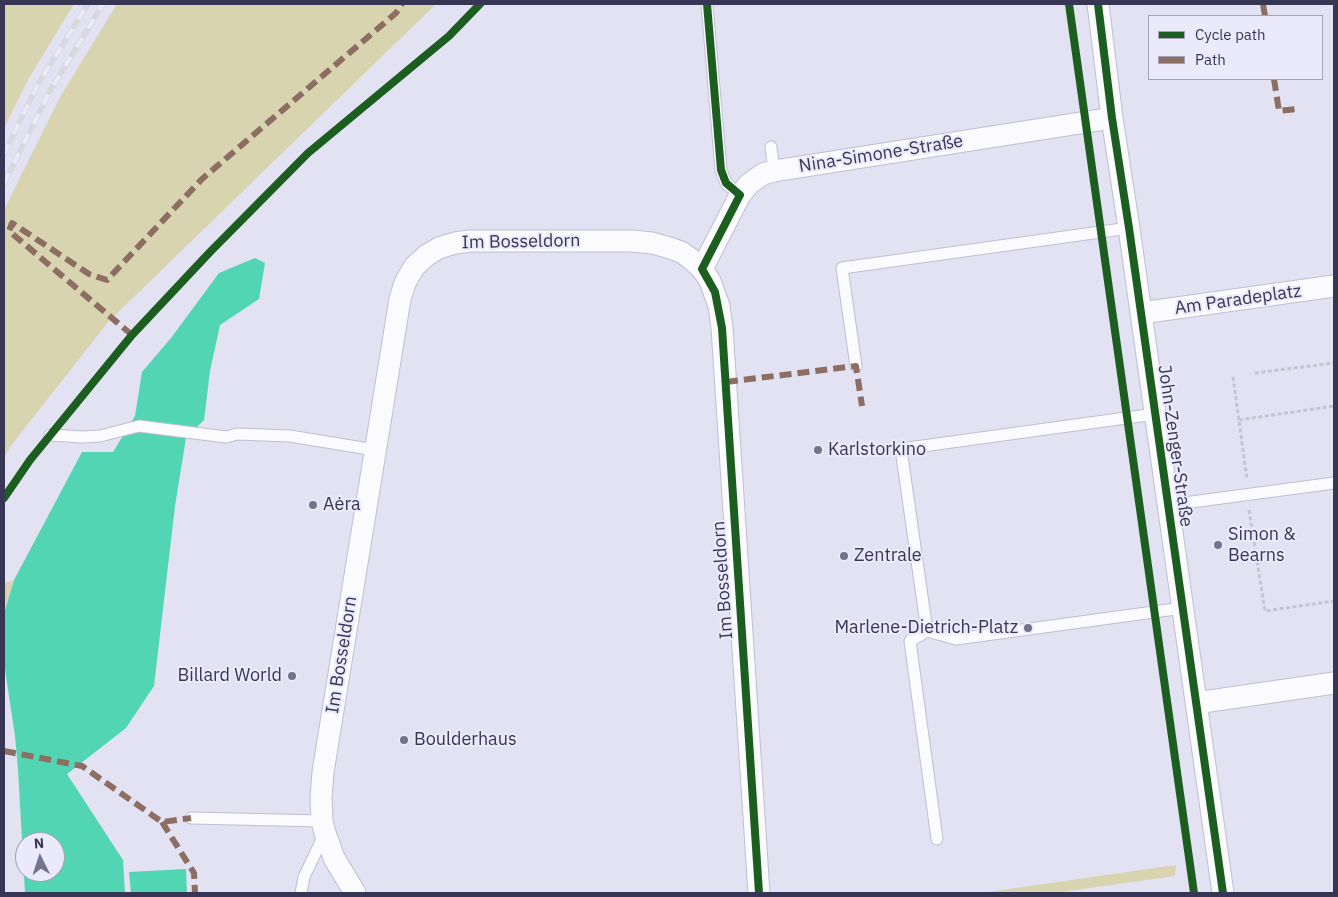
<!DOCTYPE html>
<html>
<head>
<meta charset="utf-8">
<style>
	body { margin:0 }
	#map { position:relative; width:1338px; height:897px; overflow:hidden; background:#e2e2f3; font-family:"IBM Plex Sans",sans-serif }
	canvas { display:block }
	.frame { position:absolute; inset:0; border:5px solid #383655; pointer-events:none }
	.legend { position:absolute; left:1148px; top:15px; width:175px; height:65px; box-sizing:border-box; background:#eaeafa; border:1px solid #a3a2b8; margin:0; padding:6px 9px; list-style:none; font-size:15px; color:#383655 }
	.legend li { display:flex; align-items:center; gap:10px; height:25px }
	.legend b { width:25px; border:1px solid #a3a2b8 }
	.north { position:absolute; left:15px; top:832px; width:50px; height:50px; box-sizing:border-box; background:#eaeafa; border:1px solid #a3a2b8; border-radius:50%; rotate:356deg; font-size:14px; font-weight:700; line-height:20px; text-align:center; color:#383655 }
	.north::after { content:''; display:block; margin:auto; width:18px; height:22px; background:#74728c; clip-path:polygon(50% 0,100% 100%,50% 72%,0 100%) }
</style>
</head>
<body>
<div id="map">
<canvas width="1338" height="897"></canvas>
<div class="frame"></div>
<ul class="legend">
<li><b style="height:6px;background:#1b5e20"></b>Cycle path</li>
<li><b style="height:6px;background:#8d6e63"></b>Path</li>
</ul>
<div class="north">N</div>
</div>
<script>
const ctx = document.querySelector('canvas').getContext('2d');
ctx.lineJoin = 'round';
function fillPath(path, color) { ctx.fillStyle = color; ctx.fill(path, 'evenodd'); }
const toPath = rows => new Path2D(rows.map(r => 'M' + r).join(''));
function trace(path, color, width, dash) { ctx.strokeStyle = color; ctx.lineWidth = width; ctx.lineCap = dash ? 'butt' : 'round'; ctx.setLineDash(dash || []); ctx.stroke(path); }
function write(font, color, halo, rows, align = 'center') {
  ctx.font = font + ' "IBM Plex Sans",sans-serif'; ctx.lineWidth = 4; ctx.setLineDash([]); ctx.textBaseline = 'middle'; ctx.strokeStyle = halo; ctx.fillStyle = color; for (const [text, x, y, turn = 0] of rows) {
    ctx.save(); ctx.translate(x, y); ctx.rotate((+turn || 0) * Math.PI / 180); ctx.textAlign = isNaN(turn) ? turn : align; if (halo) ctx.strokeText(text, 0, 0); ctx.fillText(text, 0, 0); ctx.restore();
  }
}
fillPath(toPath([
	[4,4,74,4,29,78,4,128],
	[117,4,436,4,108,322,10,447,4,458,4,210,60,97],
	[14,580,4,614,4,583],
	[1176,865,1175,876,1055,893,981,893]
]), '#d8d4af');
fillPath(toPath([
	[255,258,265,263,259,299,220,325,210,371,204,420,186,438,175,506,154,686,126,728,67,774,123,860,125,893,25,893,18,769,15,736,4,663,4,614,14,580,82,452,113,452,135,416,142,372,171,338,219,273],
	[25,842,55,842,55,872,25,872],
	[186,869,187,893,131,893,129,872]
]), '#51d5b3');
const service = toPath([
	[707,4,721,170,726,183,740,195],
	[771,147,774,171],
	[856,366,842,268,1129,228],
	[1155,414,901,449,927,631,956,639,1183,608],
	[50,435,82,437,100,436,139,426,226,437,237,434,290,436,375,450],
	[1169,505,1334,483],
	[927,631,910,641,937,839],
	[191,818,322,821],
	[301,893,304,877,325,833]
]);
const minor = toPath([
	[1098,4,1112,118,1129,228,1223,893],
	[702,269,740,195,749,184,763,174,774,171,1112,118],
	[1141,313,1334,286],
	[1196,703,1334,683],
	[355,893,334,858,325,833,322,821,321,798,323,772,400,299,405,283,414,267,427,255,439,248,455,243,470,241,632,241,652,243,670,248,681,252,691,259,702,269,710,281,719,306,722,328,759,893]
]);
trace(service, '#bfbed4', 13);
trace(minor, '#bfbed4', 23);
trace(toPath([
	[1255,373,1334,363],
	[1233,377,1247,479],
	[1239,420,1334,406],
	[1249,510,1265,611,1334,601]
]), '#c5c5cf', 3, [4, 2.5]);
trace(service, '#fbfbfd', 11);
trace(minor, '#fbfbfd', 21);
const rail = toPath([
	[4,154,38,84,88,4],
	[4,183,50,91,103,4]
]);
trace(rail, '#d8d8de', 5.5);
trace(rail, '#eaeafa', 4, [11]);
trace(toPath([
	[1263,4,1265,16],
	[1274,79,1279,111,1297,109],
	[132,335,9,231,12,223,89,274,107,280,202,179,396,13,402,4],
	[726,382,856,366,862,406],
	[4,751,82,766,162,822,191,818],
	[162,822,194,873,195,893]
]), '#8d6e63', 6, [12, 6]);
trace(toPath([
	[707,4,721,170,726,183,740,195,702,269,715,292,722,328,759,893],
	[1069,4,1194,893],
	[1098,4,1112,118,1129,228,1223,893],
	[4,498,30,460,132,335,210,252,308,153,449,36,480,4]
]), '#1b5e20', 8);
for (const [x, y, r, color] of [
	[818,450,5,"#74728c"],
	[313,505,5,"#74728c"],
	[1218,545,5,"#74728c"],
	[844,556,5,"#74728c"],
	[1028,628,5,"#74728c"],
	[292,676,5,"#74728c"],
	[404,740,5,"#74728c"]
]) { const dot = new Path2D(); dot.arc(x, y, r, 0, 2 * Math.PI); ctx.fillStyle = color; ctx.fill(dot); trace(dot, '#eaeafa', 2); }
write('18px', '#383655', '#eaeafa', [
	["Nina-Simone-Straße",881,154,-9],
	["Im Bosseldorn",521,242,-1],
	["Am Paradeplatz",1238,300,-8],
	["John-Zenger-Straße",1175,446,82],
	["Im Bosseldorn",723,580,-94],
	["Im Bosseldorn",342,655,-81]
]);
write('18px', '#383655', '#eaeafa', [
	["Karlstorkino",828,450],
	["Aėra",323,505],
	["Simon &",1228,535],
	["Bearns",1228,556],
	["Zentrale",854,556],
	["Marlene-Dietrich-Platz",1018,628,"right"],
	["Billard World",282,676,"right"],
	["Boulderhaus",414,740]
], 'left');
</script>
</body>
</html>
